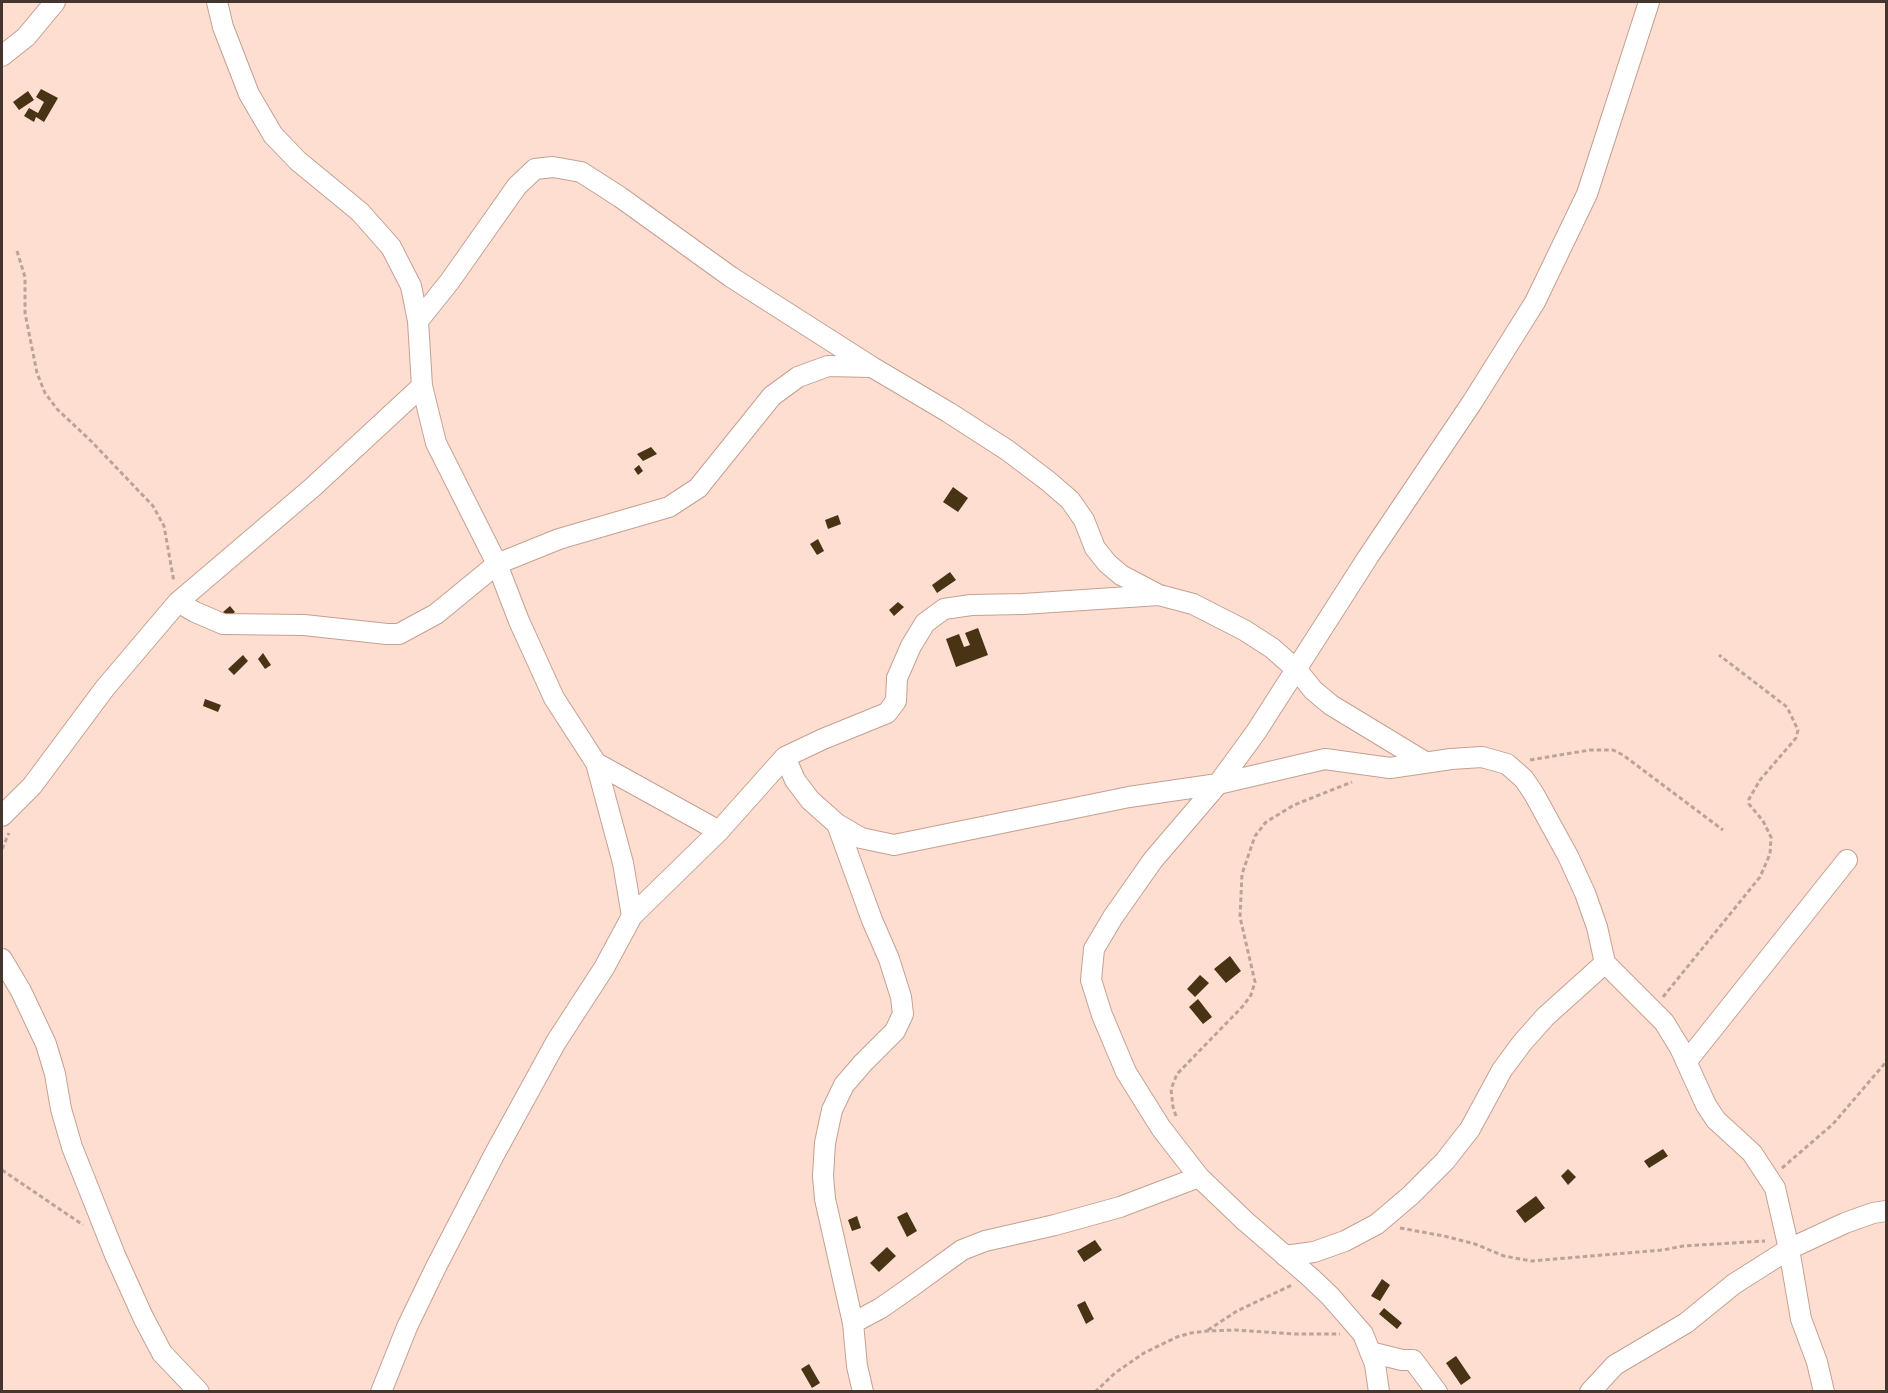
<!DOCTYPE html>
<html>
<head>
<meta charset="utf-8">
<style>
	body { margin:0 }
	#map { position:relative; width:1888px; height:1393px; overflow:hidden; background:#fdded1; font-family:Lato,sans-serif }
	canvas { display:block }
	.frame { position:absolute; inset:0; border:3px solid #45352f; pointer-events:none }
</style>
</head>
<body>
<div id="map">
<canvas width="1888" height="1393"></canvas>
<div class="frame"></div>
</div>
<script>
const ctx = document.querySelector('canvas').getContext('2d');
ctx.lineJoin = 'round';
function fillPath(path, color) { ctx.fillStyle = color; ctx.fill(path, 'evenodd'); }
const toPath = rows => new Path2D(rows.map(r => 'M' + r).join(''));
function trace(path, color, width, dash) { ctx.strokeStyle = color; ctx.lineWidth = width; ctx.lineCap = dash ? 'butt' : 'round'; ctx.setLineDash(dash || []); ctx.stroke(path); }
fillPath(toPath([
	[41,89,58,98,44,122,36,117,34,122,24,116,29,108,38,113,44,102,36,97],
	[28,91,34,100,19,110,13,102],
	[651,447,657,454,643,461,637,454],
	[639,465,643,471,638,475,634,469],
	[953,487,968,498,958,512,943,502],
	[838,515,841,524,828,529,825,520],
	[818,539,824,551,817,555,810,544],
	[950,572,956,580,937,593,932,585],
	[898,602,904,607,894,616,889,610],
	[230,606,235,612,228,618,223,612],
	[978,628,988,655,956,667,946,639,959,634,964,647,970,645,965,633],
	[263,653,271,665,265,669,258,659],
	[243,655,248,661,234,675,228,669],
	[205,699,221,705,218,712,203,706],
	[1230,956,1241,971,1226,983,1214,969],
	[1200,975,1209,983,1195,997,1187,989],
	[1198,999,1212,1017,1203,1024,1189,1007],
	[1663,1149,1668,1156,1649,1168,1644,1161],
	[1568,1169,1576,1177,1568,1185,1561,1176],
	[1536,1196,1545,1208,1525,1223,1516,1211],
	[907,1212,917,1231,907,1237,897,1217],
	[857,1216,861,1228,852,1231,848,1220],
	[1095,1240,1102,1250,1084,1262,1077,1251],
	[887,1247,896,1256,879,1272,870,1263],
	[1382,1279,1390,1285,1380,1301,1371,1296],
	[1085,1301,1094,1319,1086,1324,1077,1305],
	[1384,1308,1402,1323,1397,1329,1379,1314],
	[1456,1356,1471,1378,1461,1385,1446,1363],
	[809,1364,820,1383,812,1388,801,1369]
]), '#483414');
const minor = toPath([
	[217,2,223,27,249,94,273,135,298,161,360,212,391,247,411,286,418,321,422,386,436,443,497,564,519,621,554,698,596,763,623,863,632,916,604,968,556,1042,494,1155,436,1267,407,1327,381,1392],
	[2,56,26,37,55,2],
	[418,321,450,281,517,186,535,169,553,167,581,172,620,197,731,277,872,367,948,412,1007,450,1048,481,1070,500,1084,520,1095,548,1107,563,1121,575,1159,595,1193,604,1244,630,1272,648,1297,670,1313,690,1331,705,1425,762],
	[178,602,195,612,223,624,304,625,387,634,399,634,436,614,497,564,559,539,669,507,698,488,772,396,798,377,828,366,872,367],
	[785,757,795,780,810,800,837,824,861,838,894,845,1129,797,1218,784,1325,759,1390,768,1451,759,1482,757,1507,764,1524,779,1534,794,1568,856,1585,893,1597,927,1605,963,1664,1022,1680,1048,1706,1105,1716,1120,1752,1153,1775,1188,1789,1249,1801,1319,1817,1362,1824,1392],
	[596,763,719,831],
	[2,816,32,786,105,688,178,602,313,487,422,386],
	[837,824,872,920,889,959,901,997,903,1014,895,1031,863,1063,844,1085,832,1110,825,1143,823,1176,825,1199,853,1323,857,1366,863,1392],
	[632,916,719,831,785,757,823,739,887,713,896,701,897,678,911,646,925,623,944,609,971,605,1023,604,1159,595],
	[2,959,21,991,46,1044,55,1074,61,1109,72,1147,115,1255,143,1317,162,1353,199,1392],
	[1687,1061,1847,860],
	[1285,1256,1314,1252,1345,1241,1377,1224,1411,1195,1445,1161,1470,1129,1502,1070,1522,1043,1545,1017,1605,963],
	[853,1323,881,1308,911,1287,962,1250,985,1241,1055,1225,1120,1207,1199,1177],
	[1370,1352,1402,1360,1413,1360,1437,1392],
	[1379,1392,1375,1364,1363,1334,1330,1296,1310,1277,1245,1221,1199,1177,1161,1128,1126,1072,1102,1015,1091,980,1094,949,1113,917,1153,860,1218,784,1256,732,1368,557,1473,401,1535,302,1587,194,1649,2],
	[1590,1392,1615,1365,1686,1323,1734,1284,1789,1249,1845,1223,1873,1213,1886,1211]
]);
trace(minor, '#c5a091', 22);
trace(toPath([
	[17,251,25,277,25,313,37,373,45,393,57,409,92,442,153,506,164,526,174,582],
	[1530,760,1590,750,1613,750,1623,755,1723,830],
	[2,849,9,833],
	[1663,997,1760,877,1770,854,1771,837,1763,821,1749,804,1749,799,1760,780,1796,738,1798,730,1787,707,1719,655],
	[1176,1116,1173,1107,1171,1089,1177,1074,1243,1006,1251,995,1255,982,1240,917,1242,874,1255,836,1266,822,1294,805,1352,782],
	[1782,1168,1833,1124,1886,1062],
	[2,1170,83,1225],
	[1400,1228,1444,1236,1475,1244,1504,1256,1531,1261,1663,1250,1683,1246,1765,1241],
	[1208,1330,1237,1311,1292,1285],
	[1095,1392,1115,1373,1144,1353,1177,1337,1191,1333,1207,1331,1235,1330,1296,1334,1340,1334]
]), '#bca398', 3, [4.5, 3]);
trace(minor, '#fff', 20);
</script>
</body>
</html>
